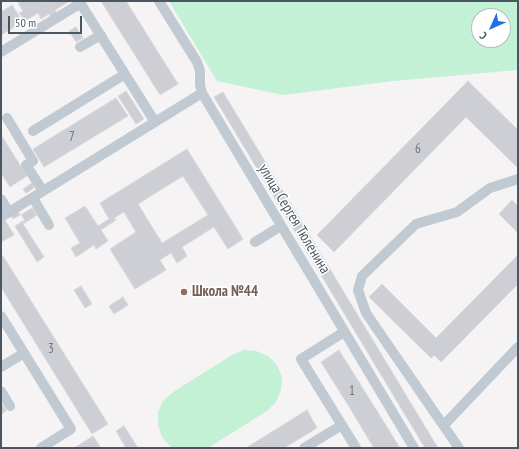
<!DOCTYPE html>
<html>
<head>
<meta charset="utf-8">
<style>
	body { margin:0 }
	#map { position:relative; width:519px; height:449px; overflow:hidden; background:#f5f3f3; font-family:"PT Sans Narrow",sans-serif }
	canvas { display:block }
	.frame { position:absolute; inset:0; border:2px solid #4a5661; pointer-events:none }
	.north { position:absolute; left:471px; top:8px; width:40px; height:40px; box-sizing:border-box; background:#fff; border:1px solid #b7bbc0; border-radius:50%; rotate:225deg; font-size:11px; font-weight:700; line-height:16px; text-align:center; color:#4a5661 }
	.north::after { content:''; display:block; margin:auto; width:14px; height:18px; background:#1a73e8; clip-path:polygon(50% 0,100% 100%,50% 72%,0 100%) }
	.scale { position:absolute; left:8px; top:16px; width:74px; height:18px; box-sizing:border-box; border:2px solid #4a5661; border-top:0; padding-left:5px; font-size:12px; line-height:14px; white-space:nowrap; color:#4a5661; -webkit-text-stroke:3px #fff; paint-order:stroke }
</style>
</head>
<body>
<div id="map">
<canvas width="519" height="449"></canvas>
<div class="frame"></div>
<div class="north">С</div>
<div class="scale">50 m</div>
</div>
<script>
const ctx = document.querySelector('canvas').getContext('2d');
ctx.lineJoin = 'round';
function fillPath(path, color) { ctx.fillStyle = color; ctx.fill(path, 'evenodd'); }
const toPath = rows => new Path2D(rows.map(r => 'M' + r).join(''));
function trace(path, color, width, dash) { ctx.strokeStyle = color; ctx.lineWidth = width; ctx.lineCap = dash ? 'butt' : 'round'; ctx.setLineDash(dash || []); ctx.stroke(path); }
function write(font, color, halo, rows, align = 'center') {
  ctx.font = font + ' "PT Sans Narrow",sans-serif'; ctx.lineWidth = 3; ctx.setLineDash([]); ctx.textBaseline = 'middle'; ctx.strokeStyle = halo; ctx.fillStyle = color; for (const [text, x, y, turn = 0] of rows) {
    ctx.save(); ctx.translate(x, y); ctx.rotate((+turn || 0) * Math.PI / 180); ctx.textAlign = isNaN(turn) ? turn : align; if (halo) ctx.strokeText(text, 0, 0); ctx.fillText(text, 0, 0); ctx.restore();
  }
}
fillPath(toPath([
	[169,1,518,1,518,70,393,81,283,95,217,81],
	[479,16,503,16,503,40,479,40],
	[244,350,256,351,268,356,277,365,282,377,281,390,276,402,267,411,208,448,171,447,162,437,158,425,158,412,163,401,173,392,232,355]
]), '#c3f1d5');
const building = toPath([
	[21,1,45,1,47,3,50,1,70,1,55,10,57,13,51,17,49,14,41,19,38,13,25,21,19,13,23,11,18,3,21,1],
	[101,1,126,1,178,84,160,95,101,1],
	[12,5,23,22,1,35,1,12,12,5],
	[76,27,83,38,76,42,69,31,76,27],
	[468,81,518,130,518,168,466,117,334,252,317,235,468,81],
	[126,91,144,119,136,124,118,96,126,91],
	[223,92,438,448,425,448,214,97,223,92],
	[116,98,128,116,44,167,33,149,116,98],
	[1,135,27,176,10,187,1,173,1,135],
	[187,149,243,239,228,249,214,227,182,247,187,256,177,263,171,253,160,260,166,270,135,289,110,249,136,232,124,212,114,218,116,220,101,230,108,241,96,249,94,245,76,257,71,248,80,243,65,218,85,206,98,226,109,219,100,203,187,149],
	[183,176,208,215,162,243,138,204,183,176],
	[32,183,34,188,26,193,23,189,32,183],
	[512,200,518,206,518,233,499,214,512,200],
	[32,208,37,215,23,224,44,257,37,262,15,226,25,220,21,215,32,208],
	[18,211,20,215,13,219,11,216,18,211],
	[5,220,14,235,1,242,1,222,5,220],
	[518,255,518,284,441,362,434,355,431,358,369,297,382,284,436,338,518,255],
	[3,256,108,424,92,434,1,287,1,258,3,256],
	[81,286,92,304,85,308,74,290,81,286],
	[123,297,128,305,114,314,109,306,123,297],
	[339,350,400,448,374,448,348,405,321,362,339,350],
	[1,403,6,411,1,414,1,403],
	[307,410,317,428,284,448,246,448,307,410],
	[124,426,138,448,126,448,116,431,124,426],
	[93,436,101,448,74,448,79,445,93,436]
]);
fillPath(building, '#cdcfd5');
trace(building, '#d7d9de', 1);
trace(toPath([
	[79,1,155,122],
	[159,1,197,62,200,71,200,85,202,93,414,448],
	[80,47,101,35],
	[1,52,81,3],
	[7,118,33,161,26,165,43,191],
	[33,131,125,74],
	[33,198,49,225],
	[1,199,9,212],
	[1,217,202,93],
	[255,242,281,226],
	[1,316,71,429,41,448],
	[344,332,301,359,356,448],
	[1,367,24,353],
	[1,391,10,406],
	[444,425,518,347],
	[304,448,342,425],
	[459,448,366,313,358,290,362,276,416,224,457,212,490,188,518,179]
]), '#c1cad2', 10);
for (const [x, y, r, color] of [
	[184,292,4,"#8d6e63"]
]) { const dot = new Path2D(); dot.arc(x, y, r, 0, 2 * Math.PI); ctx.fillStyle = color; ctx.fill(dot); trace(dot, '#fff', 1.5); }
write('13px', '#6b747e', null, [
	["7",72,137],
	["6",418,149],
	["3",51,349],
	["1",352,391]
]);
write('15px', '#4a5661', '#fff', [
	["улица Сергея Тюленина",294,219,59]
]);
write('bold 15px', '#785e54', '#fff', [
	["Школа №44",192,292]
], 'left');
</script>
</body>
</html>
